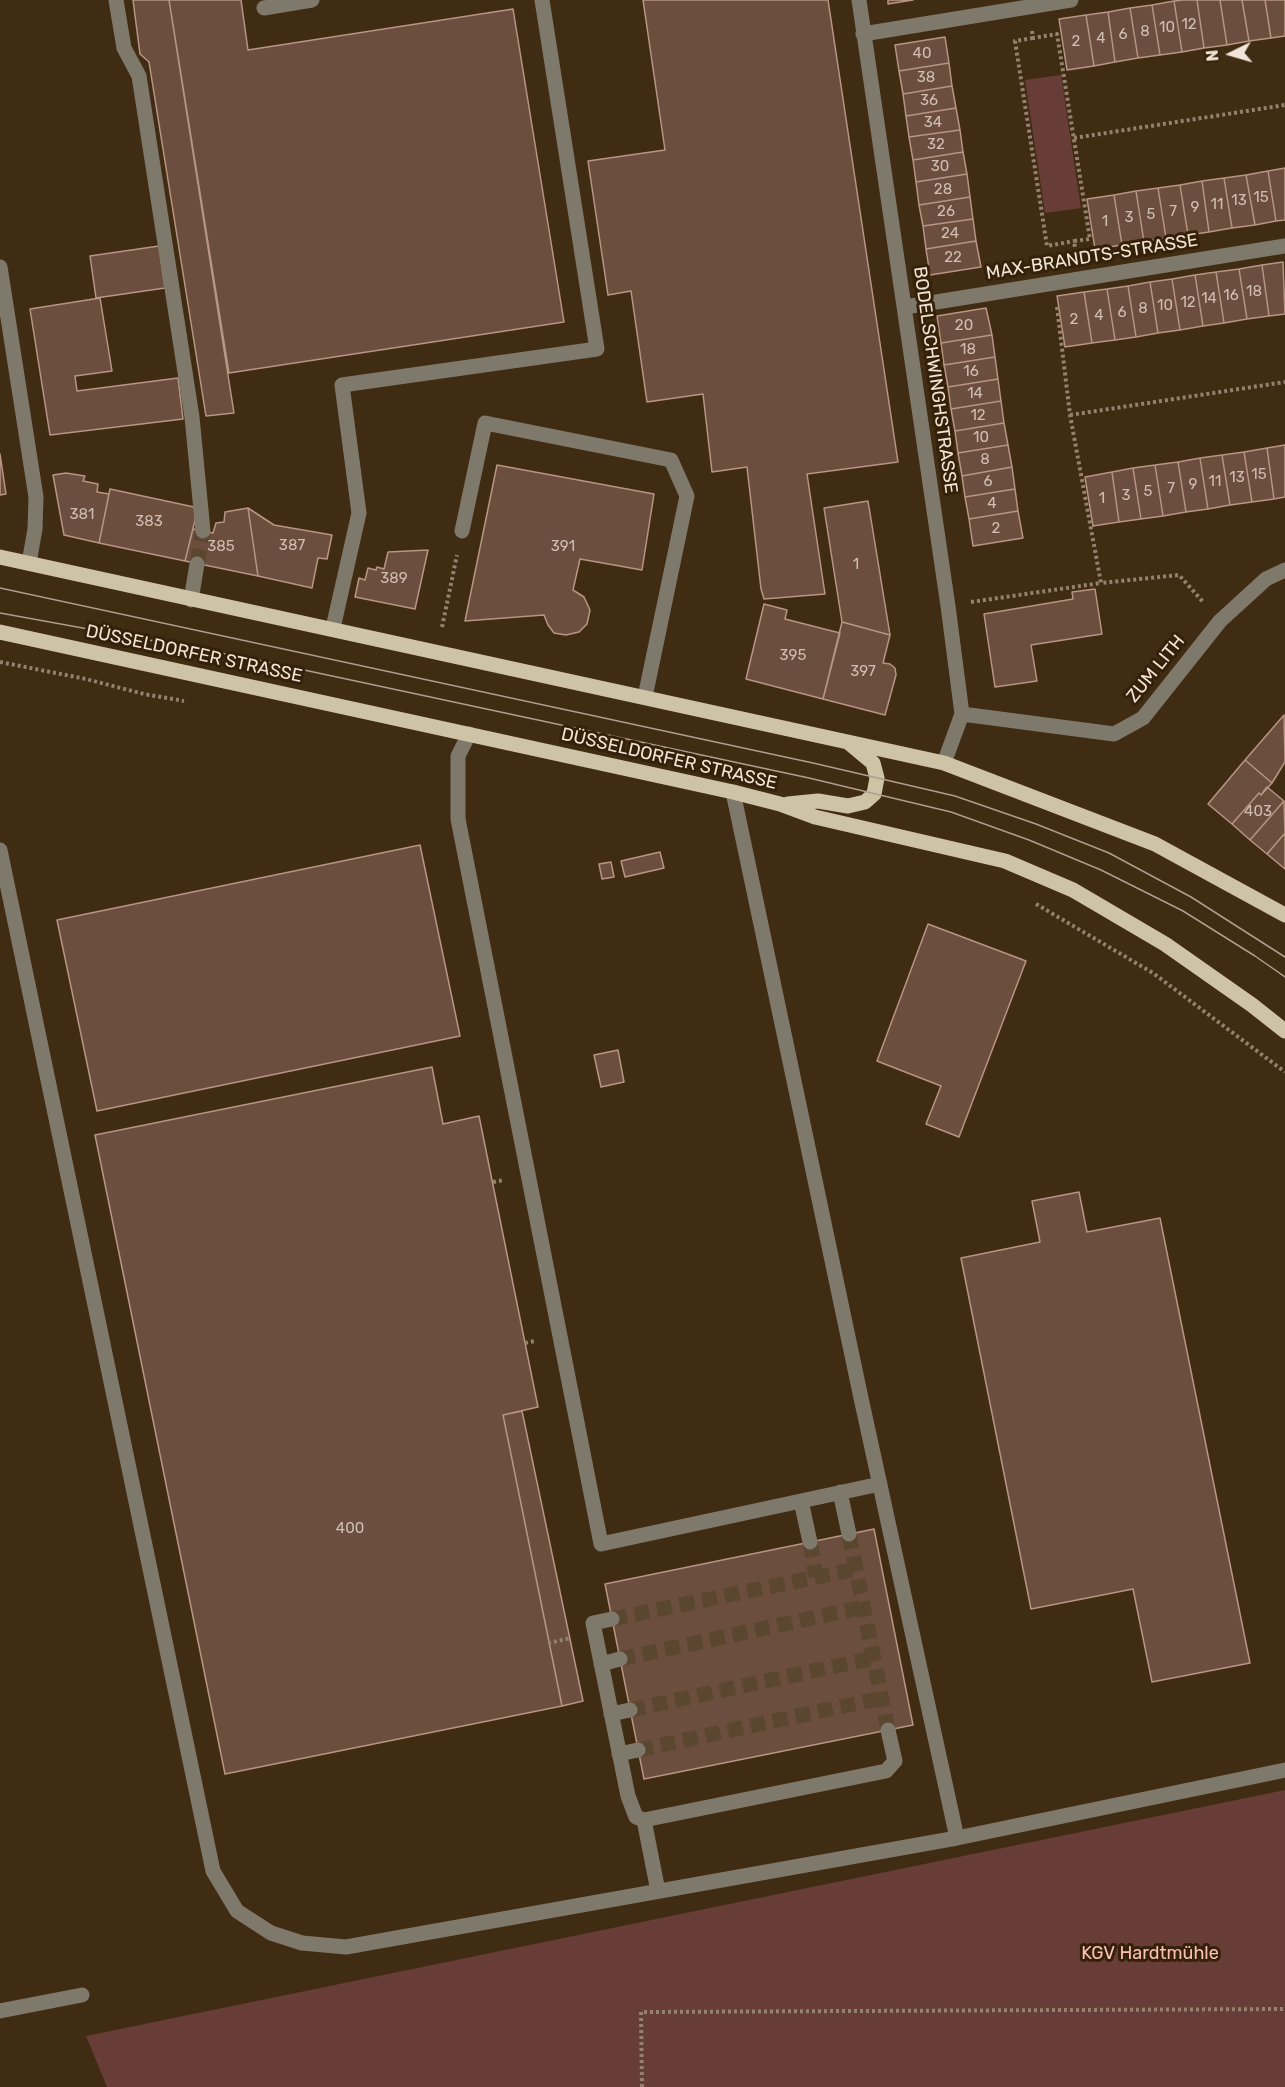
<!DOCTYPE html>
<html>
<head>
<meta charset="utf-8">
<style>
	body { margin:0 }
	#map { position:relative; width:1285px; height:2087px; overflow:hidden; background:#402b13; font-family:Rubik,sans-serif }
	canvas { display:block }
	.north { position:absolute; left:1201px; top:24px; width:60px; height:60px; -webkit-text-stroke:4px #352109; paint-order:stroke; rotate:265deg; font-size:16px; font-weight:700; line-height:24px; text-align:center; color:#f2e4d6 }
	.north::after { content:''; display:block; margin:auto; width:21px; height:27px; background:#f2e4d6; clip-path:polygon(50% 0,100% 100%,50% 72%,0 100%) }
</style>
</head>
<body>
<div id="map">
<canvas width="1285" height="2087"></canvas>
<div class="north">N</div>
</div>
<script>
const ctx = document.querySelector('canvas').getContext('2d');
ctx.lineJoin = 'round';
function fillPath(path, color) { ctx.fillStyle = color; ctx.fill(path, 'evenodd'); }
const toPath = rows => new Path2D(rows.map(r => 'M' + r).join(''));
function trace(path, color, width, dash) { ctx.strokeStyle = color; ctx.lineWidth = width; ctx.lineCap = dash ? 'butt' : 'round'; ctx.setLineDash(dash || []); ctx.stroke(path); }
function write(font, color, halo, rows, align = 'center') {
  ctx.font = font + ' Rubik,sans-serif'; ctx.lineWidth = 6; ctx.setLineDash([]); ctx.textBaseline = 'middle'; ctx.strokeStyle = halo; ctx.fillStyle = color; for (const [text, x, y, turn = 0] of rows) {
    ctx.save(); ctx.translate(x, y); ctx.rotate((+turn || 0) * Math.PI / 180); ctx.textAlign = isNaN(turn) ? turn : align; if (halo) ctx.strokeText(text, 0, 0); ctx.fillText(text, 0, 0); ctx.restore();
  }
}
fillPath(toPath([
	[1061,75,1081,208,1045,213,1025,80],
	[1285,1790,1285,2087,107,2087,86,2036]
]), '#683d38');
const building = toPath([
	[133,0,169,0,234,413,206,416,149,62,140,54,133,0],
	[169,0,241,0,248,50,513,9,564,322,229,373,169,0],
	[643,0,828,0,898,462,807,474,825,594,764,599,761,589,747,467,712,472,703,394,647,402,631,291,608,295,588,161,665,150,643,0],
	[888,0,913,0,888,4,888,0],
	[1183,0,1197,0,1204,48,1182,52,1174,1,1183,0],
	[1197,0,1220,0,1227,45,1204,48,1197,0],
	[1220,0,1242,0,1249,41,1227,45,1220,0],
	[1242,0,1265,0,1271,38,1249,41,1242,0],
	[1265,0,1285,0,1285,36,1271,38,1265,0],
	[1174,1,1182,52,1160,55,1152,5,1174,1],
	[1152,5,1160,55,1138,58,1130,8,1152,5],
	[1130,8,1138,58,1115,62,1108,12,1130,8],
	[1108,12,1115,62,1094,66,1086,15,1108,12],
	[1086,15,1094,66,1067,70,1059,19,1086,15],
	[945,37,949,63,899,71,895,45,945,37],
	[949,63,952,86,903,94,899,71,949,63],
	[952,86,956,108,906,116,903,94,952,86],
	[956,108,960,130,909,137,906,116,956,108],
	[960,130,963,152,913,160,909,137,960,130],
	[963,152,967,174,916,182,913,160,963,152],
	[1285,168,1285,220,1276,221,1268,171,1285,168],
	[1268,171,1276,221,1255,225,1246,175,1268,171],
	[967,174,970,197,919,205,916,182,967,174],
	[1246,175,1255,225,1232,228,1224,178,1246,175],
	[1224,178,1232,228,1209,232,1202,181,1224,178],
	[1202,181,1209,232,1188,235,1180,185,1202,181],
	[1180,185,1188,235,1166,238,1158,188,1180,185],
	[1158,188,1166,238,1144,242,1136,191,1158,188],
	[1136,191,1144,242,1122,245,1114,195,1136,191],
	[1114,195,1122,245,1095,249,1087,199,1114,195],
	[970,197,973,219,923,226,919,205,970,197],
	[973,219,976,241,926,249,923,226,973,219],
	[976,241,981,267,930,275,926,249,976,241],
	[159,246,165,288,96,298,90,256,159,246],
	[1283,262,1285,314,1269,316,1262,265,1283,262],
	[1262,265,1269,316,1247,319,1239,269,1262,265],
	[1239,269,1247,319,1224,323,1216,272,1239,269],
	[1216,272,1224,323,1203,326,1195,275,1216,272],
	[1195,275,1203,326,1180,330,1172,279,1195,275],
	[1172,279,1180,330,1158,333,1150,282,1172,279],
	[1150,282,1158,333,1136,337,1128,286,1150,282],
	[1128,286,1136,337,1115,340,1107,289,1128,286],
	[1107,289,1115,340,1092,343,1084,292,1107,289],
	[1084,292,1092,343,1065,347,1057,296,1084,292],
	[100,298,112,371,75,376,77,391,178,378,183,419,50,435,30,309,100,298],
	[986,308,992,335,941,343,937,316,986,308],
	[992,335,995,357,944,365,941,343,992,335],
	[995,357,998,379,948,387,944,365,995,357],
	[998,379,1001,401,951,409,948,387,998,379],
	[1001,401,1004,423,955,431,951,409,1001,401],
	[1004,423,1008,445,958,453,955,431,1004,423],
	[1008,445,1012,467,962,476,958,453,1008,445],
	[1285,445,1285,497,1274,499,1267,448,1285,445],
	[1267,448,1274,499,1252,502,1244,452,1267,448],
	[1244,452,1252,502,1230,505,1222,455,1244,452],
	[0,454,6,494,0,495,0,454],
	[1222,455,1230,505,1208,509,1200,458,1222,455],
	[1200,458,1208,509,1186,512,1178,462,1200,458],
	[1178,462,1186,512,1163,516,1155,465,1178,462],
	[497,465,654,494,642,570,580,559,573,590,584,597,590,610,587,624,579,632,566,635,554,633,548,625,544,615,465,621,497,465],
	[1155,465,1163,516,1141,519,1133,468,1155,465],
	[1012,467,1015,489,965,497,962,476,1012,467],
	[1133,468,1141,519,1119,522,1112,472,1133,468],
	[1112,472,1119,522,1093,526,1085,477,1112,472],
	[66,473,85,476,83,481,98,484,97,492,109,494,99,543,64,535,53,475,66,473],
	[110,489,194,507,196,516,185,561,99,543,110,489],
	[1015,489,1018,511,969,519,965,497,1015,489],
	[868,501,890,635,842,622,824,508,868,501],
	[248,508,258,576,185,561,193,529,213,533,216,523,224,522,225,512,248,508],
	[248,508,274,525,332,535,327,559,318,558,312,588,258,576,248,508],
	[1018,511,1023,538,973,546,969,519,1018,511],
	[428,550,415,609,355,597,359,578,365,580,368,568,376,570,377,567,384,569,388,552,428,550],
	[1095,589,1102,634,1031,645,1037,681,995,687,984,614,1073,599,1072,592,1095,589],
	[764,604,787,610,785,619,840,633,823,699,746,679,764,604],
	[842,622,890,635,883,663,890,664,895,668,896,675,885,715,823,699,842,622],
	[1284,715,1285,762,1272,783,1245,760,1284,715],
	[1245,760,1272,783,1261,795,1259,793,1232,824,1208,804,1245,760],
	[1267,787,1284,801,1250,840,1232,824,1259,793,1261,795,1267,787],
	[1284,801,1285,833,1267,854,1250,840,1284,801],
	[1285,833,1285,869,1267,854,1285,833],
	[420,845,460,1036,97,1111,57,920,420,845],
	[660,852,664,868,625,877,621,861,660,852],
	[611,862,614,877,602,879,599,864,611,862],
	[928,924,1026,961,959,1137,926,1124,941,1086,877,1061,928,924],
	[618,1050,624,1082,601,1087,594,1055,618,1050],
	[432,1067,443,1124,479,1116,538,1407,503,1415,562,1706,225,1774,95,1135,432,1067],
	[1079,1192,1087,1232,1160,1218,1250,1663,1152,1682,1133,1589,1031,1609,961,1258,1040,1242,1032,1201,1079,1192],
	[522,1411,583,1701,562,1706,503,1415,522,1411],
	[874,1529,913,1725,644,1779,605,1584,874,1529]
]);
fillPath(building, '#6c4e3f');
trace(building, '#b89585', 1.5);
trace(toPath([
	[197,564,203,531],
	[849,1534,888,1730],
	[810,1542,816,1577],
	[612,1619,856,1569],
	[620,1659,864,1607],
	[630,1710,874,1658],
	[638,1750,882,1698]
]), '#5b4730', 15, [15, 8]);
trace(toPath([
	[1032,31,1033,38,1057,34,1090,239,1074,241,1076,255],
	[1033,38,1015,41,1047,246,1074,241],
	[1074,138,1285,105],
	[1057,307,1070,415,1101,583,1179,575,1204,603],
	[1070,415,1285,382],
	[971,602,1101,583],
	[442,627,457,555],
	[0,662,86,679,144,694,184,701],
	[1036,904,1153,973,1285,1072],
	[493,1182,504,1180],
	[525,1343,535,1341],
	[548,1643,571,1638],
	[642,2087,641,2012,1285,2009]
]), '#94826f', 4, [3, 3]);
trace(toPath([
	[116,0,124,48,139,76,192,417,203,531],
	[859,0,948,606,962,714,944,763],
	[264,8,312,0],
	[863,34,1071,0],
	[0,267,36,497,35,529,29,563],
	[905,307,1285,246],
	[462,531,485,423,671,460,687,496,645,697],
	[191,600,197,564],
	[333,628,359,513,342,385,597,349,542,0],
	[962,714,1114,734,1143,718,1220,621,1266,579,1285,570],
	[469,734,458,756,458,819,601,1544,880,1484],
	[733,792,861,1398,957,1838,1285,1770],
	[0,850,213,1871,237,1911,271,1933,302,1943,346,1947,957,1838],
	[840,1492,849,1534],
	[801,1501,810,1542],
	[612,1619,593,1623,628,1796,636,1817,644,1820,886,1771,895,1761,888,1730],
	[601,1664,620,1659],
	[611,1714,630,1710],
	[619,1754,638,1750],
	[644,1820,658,1891],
	[0,2011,82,1995]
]), '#7f796c', 15);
trace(toPath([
	[0,557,944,763,1155,844,1285,915],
	[0,632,733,792,780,804,815,817,1005,861,1073,890,1165,944,1252,1005,1285,1031],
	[788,804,818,801,848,806,865,802,874,794,877,778,873,763,849,743]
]), '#cec3a6', 15);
trace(toPath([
	[0,588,813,763,955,796,1036,824,1109,853,1191,897,1285,957],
	[0,613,248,658,809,778,951,812,1029,840,1101,870,1183,911,1255,956,1285,977]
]), '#af9e8d', 1.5);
write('15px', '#d0beb0', null, [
	["12",1189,25],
	["10",1167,28],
	["8",1145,32],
	["6",1123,35],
	["4",1101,39],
	["2",1076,42],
	["40",922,54],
	["38",926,78],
	["36",929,101],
	["34",933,123],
	["32",936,145],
	["30",940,167],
	["28",943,190],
	["15",1261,198],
	["13",1239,201],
	["11",1217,205],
	["9",1195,208],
	["26",946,212],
	["7",1173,212],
	["5",1151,215],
	["3",1129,218],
	["1",1105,222],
	["24",950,234],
	["22",953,258],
	["18",1254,292],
	["16",1231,296],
	["14",1209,299],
	["12",1188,303],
	["10",1165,306],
	["8",1143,309],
	["6",1122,313],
	["4",1099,316],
	["2",1074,320],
	["20",964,326],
	["18",968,350],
	["16",971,372],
	["14",975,394],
	["12",978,416],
	["10",981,438],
	["8",985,460],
	["15",1259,475],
	["13",1237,478],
	["6",988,482],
	["11",1215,482],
	["9",1193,485],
	["7",1171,489],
	["5",1148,492],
	["3",1126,496],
	["1",1102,499],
	["4",992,504],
	["381",82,515],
	["383",149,522],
	["2",996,529],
	["387",292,546],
	["385",221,547],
	["391",563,547],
	["1",856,565],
	["389",394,579],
	["395",793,656],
	["397",863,672],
	["403",1258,812],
	["400",350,1529]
]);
write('18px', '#f2e4d6', '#352109', [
	["MAX-BRANDTS-STRASSE",1092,257,-9],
	["BODELSCHWINGHSTRASSE",935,380,82],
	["DÜSSELDORFER STRASSE",194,654,12],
	["ZUM LITH",1156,669,-51],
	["DÜSSELDORFER STRASSE",669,759,13]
]);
write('18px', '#fbc0b8', '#352109', [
	["KGV Hardtmühle",1150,1954]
]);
</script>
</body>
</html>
